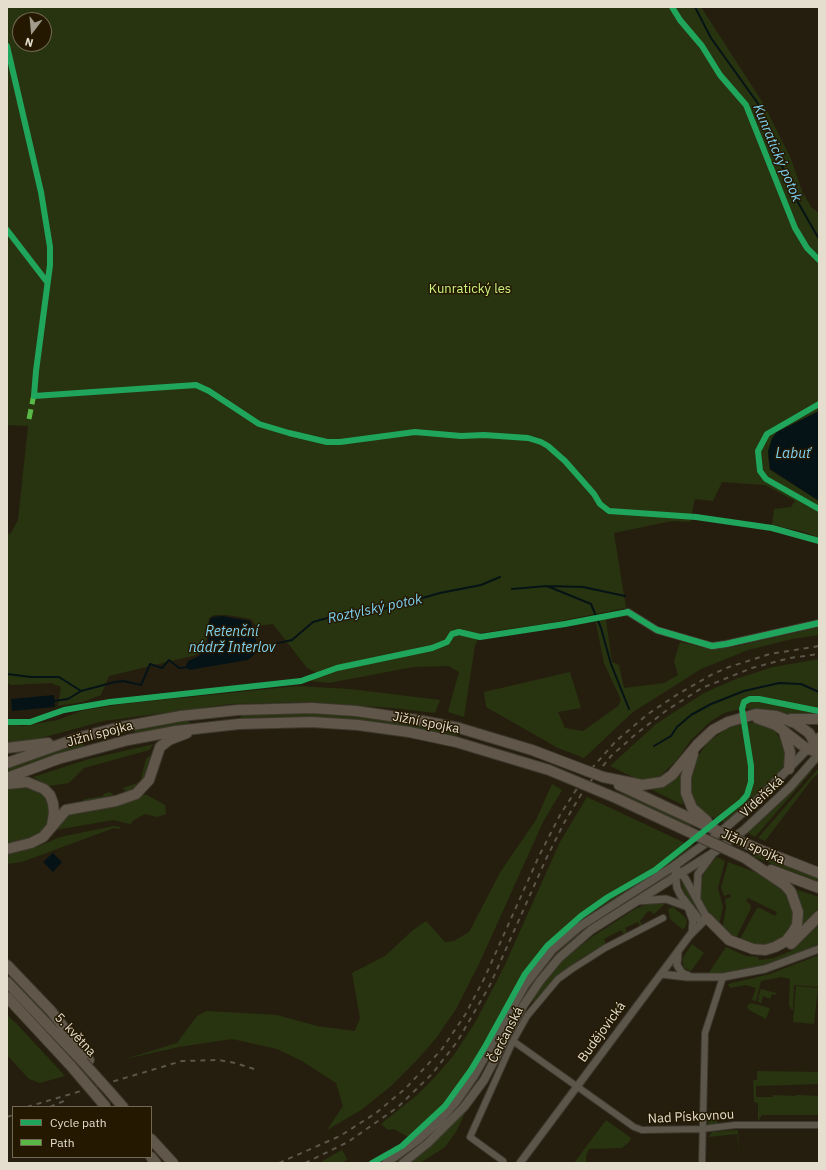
<!DOCTYPE html>
<html>
<head>
<meta charset="utf-8">
<style>
	body { margin:0 }
	#map { position:relative; width:826px; height:1170px; overflow:hidden; background:#251e0f; font-family:"IBM Plex Sans",sans-serif }
	canvas { display:block }
	.frame { position:absolute; inset:0; border:8px solid #e5dece; pointer-events:none }
	.legend { position:absolute; left:12px; top:1106px; width:140px; height:52px; box-sizing:border-box; background:#241900; border:1px solid #716852; margin:0; padding:5px 7px; list-style:none; font-size:12px; color:#e5dece }
	.legend li { display:flex; align-items:center; gap:8px; height:20px }
	.legend b { width:20px; border:1px solid #716852 }
	.north { position:absolute; left:12px; top:12px; width:40px; height:40px; box-sizing:border-box; background:#241900; border:1px solid #716852; border-radius:50%; rotate:196deg; font-size:11px; font-weight:700; line-height:16px; text-align:center; color:#e5dece }
	.north::after { content:''; display:block; margin:auto; width:14px; height:18px; background:#a29b8b; clip-path:polygon(50% 0,100% 100%,50% 72%,0 100%) }
</style>
</head>
<body>
<div id="map">
<canvas width="826" height="1170"></canvas>
<div class="frame"></div>
<ul class="legend">
<li><b style="height:5px;background:#20a55d"></b>Cycle path</li>
<li><b style="height:5px;background:#58b947"></b>Path</li>
</ul>
<div class="north">N</div>
</div>
<script>
const ctx = document.querySelector('canvas').getContext('2d');
ctx.lineJoin = 'round';
function fillPath(path, color) { ctx.fillStyle = color; ctx.fill(path, 'evenodd'); }
const toPath = rows => new Path2D(rows.map(r => 'M' + r).join(''));
function trace(path, color, width, dash) { ctx.strokeStyle = color; ctx.lineWidth = width; ctx.lineCap = dash ? 'butt' : 'round'; ctx.setLineDash(dash || []); ctx.stroke(path); }
function write(font, color, halo, rows, align = 'center') {
  ctx.font = font + ' "IBM Plex Sans",sans-serif'; ctx.lineWidth = 3; ctx.setLineDash([]); ctx.textBaseline = 'middle'; ctx.strokeStyle = halo; ctx.fillStyle = color; for (const [text, x, y, turn = 0] of rows) {
    ctx.save(); ctx.translate(x, y); ctx.rotate((+turn || 0) * Math.PI / 180); ctx.textAlign = isNaN(turn) ? turn : align; if (halo) ctx.strokeText(text, 0, 0); ctx.fillText(text, 0, 0); ctx.restore();
  }
}
fillPath(toPath([
	[7,7,701,7,763,103,791,159,802,191,811,207,819,213,819,411,777,432,768,457,770,470,819,501,819,538,804,532,772,525,774,509,791,507,795,501,765,485,722,482,713,501,695,499,690,522,672,521,614,533,626,608,550,623,481,633,475,645,464,717,448,712,459,672,449,666,413,667,329,683,312,681,317,673,307,668,273,624,256,626,251,619,227,615,214,615,209,618,207,637,204,647,196,655,109,676,101,695,83,702,58,706,61,687,51,683,12,685,7,683,7,535,11,533,18,520,28,426,7,425],
	[20,20,44,20,44,44,20,44],
	[625,613,630,617,626,616,606,620,612,662,619,665,624,688,664,683,678,675,674,661,680,642,711,649,733,647,819,627,819,635,792,639,748,650,701,669,633,712,584,758,558,748,486,707,484,692,570,672,581,708,558,712,565,728,583,731,618,706,621,700,604,663,596,623,597,619],
	[819,659,819,710,760,698,748,698,742,702,740,709,724,713,710,722,691,740,676,761,660,776,641,781,610,766,656,724,704,693,736,679,773,667],
	[297,686,350,689,440,700,435,713,393,708,310,702,231,704,104,721,26,742,7,743,7,724,24,726,58,720,81,711,122,704],
	[751,701,819,712,819,714,794,715,762,709,743,709,746,703],
	[269,714,324,714,376,719,457,733,457,736,403,726,351,719,296,717,240,718,242,715],
	[189,720,189,724,136,733,134,731],
	[745,723,759,723,774,730,783,743,785,750,785,763,774,779,726,823,721,821,738,808,751,789,752,767],
	[742,724,749,767,748,787,737,805,718,819,703,814,692,802,690,778,695,761,707,743,726,729],
	[83,742,83,746,7,772,7,769,14,766],
	[154,744,149,750,84,768,69,783,49,786,33,777,89,759],
	[153,755,144,783,127,795,82,804,82,801,85,799,104,796,103,794,110,792,116,797,127,793,123,788,140,782,146,759,149,756],
	[684,766,683,805,652,790,653,788],
	[813,770,755,837,748,833,809,771],
	[817,770,819,770,819,773,812,779,765,841,758,838],
	[552,784,562,790,543,822,479,964,456,1009,437,1037,418,1059,390,1087,361,1110,327,1130,343,1106,336,1083,302,1061,277,1049,232,1039,179,1047,125,1059,177,1043,197,1016,207,1011,277,1015,317,1026,355,1031,360,1018,352,973,385,956,413,930,426,921,445,942,454,941,469,932,501,871,536,820],
	[22,785,44,794,50,804,48,823,38,835,7,845,7,789],
	[624,793,654,806,691,824,690,827,622,795],
	[140,795,147,795,165,805,166,814,157,817,145,814,134,820,130,824,113,820,56,830,67,814],
	[587,797,685,843,650,871,584,912,545,944,523,973,469,1069,444,1105,408,1137,394,1129,388,1130,381,1124,417,1095,435,1077,454,1055,476,1021,503,969,560,842],
	[114,826,120,827,120,829,114,828,22,862,7,864,7,855,44,844,60,837],
	[689,844,696,847,660,871,660,867],
	[754,853,819,878,819,882,752,856],
	[717,857,725,861,718,888,723,907,720,921,716,924,701,899,700,884,705,870],
	[728,862,760,874,783,887,793,903,794,923,781,940,766,945,750,944,741,941,741,937,757,908,760,908,775,916,777,912,748,898,746,901,750,904,751,908,737,936,733,937,721,929,723,924,726,908,725,899,731,897,730,894,724,896,721,888],
	[651,875,654,875,595,911,562,936,537,962,513,999,534,963,564,932,594,909],
	[683,879,689,890,699,915,690,904,684,892,681,880],
	[658,881,659,883,584,931,547,964,547,962,557,951,576,934],
	[798,890,819,897,819,909,803,925,802,923,803,911,797,891],
	[667,902,654,914,650,911,647,912,640,921,642,925,640,926,638,922,625,928,627,932,624,934,621,930,604,939,606,944,583,957,561,973,533,1002,531,1001,559,963,592,937,635,909,649,903],
	[673,907,686,918,687,923,685,928,682,929,670,919,668,909],
	[819,924,819,944,801,953,767,965,731,972,708,974,726,947,746,956,758,957,759,960,774,958,791,951],
	[692,944,704,953,691,971,684,968,682,959],
	[819,955,819,987,794,985,793,1010,791,1009,789,1005,790,979,781,977,761,981,756,1001,752,1000,756,988,746,985,730,988,728,984,770,974],
	[535,979,536,980,482,1072,523,995],
	[796,986,818,988,814,1024,793,1022],
	[761,989,776,993,776,995,772,994,770,999,763,996,761,1003,757,1001,760,998,758,998],
	[751,1003,770,1008,766,1019,749,1010,747,1006],
	[7,1015,16,1023,65,1076,40,1083,29,1079,7,1055],
	[757,1071,819,1072,819,1088,819,1084,756,1086,756,1097,773,1097,773,1095,796,1096,796,1095,801,1095,819,1096,819,1115,762,1115,758,1121,758,1103,754,1102,753,1080,757,1080],
	[467,1092,469,1093,454,1113,437,1131,406,1157,397,1163,392,1163,418,1144],
	[466,1111,456,1132,445,1147,420,1163,410,1163,440,1137],
	[707,1112,717,1112,716,1116,718,1124,708,1125],
	[606,1120,631,1138,629,1142,622,1148,589,1149,586,1156,586,1163,574,1163],
	[738,1130,739,1151,737,1134,708,1137,712,1132],
	[342,1150,347,1159,343,1163,319,1163]
]), '#28340f');
fillPath(toPath([
	[819,411,819,501,770,469,768,451,772,438,777,432],
	[223,616,250,621,259,650,248,660,189,670,186,666,188,661,199,656,208,645,209,622,212,617],
	[54,695,55,707,12,711,11,699],
	[53,853,62,862,53,872,43,862]
]), '#061316');
trace(toPath([
	[695,7,711,38,759,105,792,192,819,239],
	[547,586,591,604,601,628,611,664,629,709],
	[512,589,547,586,583,587,625,596],
	[278,643,292,640,313,622,338,615,373,612,440,593,481,585,500,577],
	[256,649,269,645],
	[7,674,31,677,59,677,81,691],
	[54,701,68,699,81,691,115,682,123,681,141,685,150,664,162,668,169,660,179,668,190,667],
	[654,746,671,736,677,727,691,715,711,704,744,691,779,683,801,684,819,692]
]), '#061316', 2);
const minor = toPath([
	[628,612,657,630,712,646,726,644,819,623],
	[513,1041,634,1127,642,1130,702,1129,735,1125,819,1125],
	[503,1161,470,1137,513,1041,527,1016,558,979,572,969,605,948,663,918],
	[702,1163,705,1033,723,977]
]);
const tertiary = toPath([
	[675,872,677,888,681,896,702,923],
	[697,896,698,874,712,855],
	[637,901,666,899,688,907,693,921,692,933],
	[678,952,677,965,682,973,689,976],
	[661,974,687,977,723,977,765,969,819,949],
	[520,1163,690,935,707,918,685,878,674,866]
]);
const secondary = toPath([
	[386,1163,419,1139,437,1123,456,1102,474,1076,525,985,552,950,579,927,674,866,717,835,762,796,819,737],
	[403,1163,428,1143,464,1107,484,1080,523,1006,540,981,559,958,591,930,713,853,744,830,790,787,819,754]
]);
const trunk = toPath([
	[757,718,776,725,807,749,819,752],
	[791,719,819,719],
	[784,732,790,752,789,769],
	[7,748,48,743],
	[693,754,686,777,686,793,692,808,707,821],
	[7,763,81,737,116,728,181,716,238,710,312,708,356,711,418,720,459,728],
	[603,777,642,785,662,782,672,775,697,745,713,730,728,722,756,714,776,716,795,723,809,733,819,749],
	[7,778,58,759,128,740,176,731,239,724,311,722,358,725,409,732,456,742],
	[7,784,27,782,44,789,50,795,53,803,54,813,52,825],
	[619,785,720,832],
	[616,798,687,831],
	[7,849,31,843,43,837,66,810,116,801,136,794,149,780,160,747,169,740,187,733],
	[758,849,819,873],
	[771,870,819,888],
	[707,918,729,940,753,949,765,950,775,947,786,941,793,932,797,925,798,912,791,892,785,885,745,858],
	[791,944,819,916],
	[7,965,51,1011,89,1060],
	[7,982,83,1062],
	[7,997,71,1066],
	[110,1092,123,1107],
	[151,1139,173,1163],
	[151,1157,156,1163]
]);
trace(minor, '#3d382d', 8);
trace(tertiary, '#3d382d', 9);
trace(secondary, '#3d382d', 10);
trace(trunk, '#3d382d', 12);
trace(minor, '#5b554a', 6);
trace(tertiary, '#5b554a', 7);
trace(secondary, '#5b554a', 8);
trace(trunk, '#61564a', 10);
trace(toPath([
	[27,1107,182,1061,219,1060,235,1063,257,1070],
	[50,1107,66,1100],
	[7,1117,13,1115],
	[279,1163,340,1136,376,1113,406,1088,442,1049,465,1015,484,979,539,856,560,815,585,776,616,741,648,714,678,694,713,674,729,667,770,654,819,646],
	[305,1163,348,1142,398,1107,432,1074,457,1042,490,985,546,859,564,823,585,788,611,756,636,734,667,710,702,688,752,668,790,658,819,654]
]), '#5b554a', 2, [5, 5]);
const trunkBridge = toPath([
	[459,728,532,750,603,777],
	[456,742,549,770,616,798],
	[687,831,745,858],
	[720,832,758,849],
	[83,1062,110,1092],
	[71,1066,106,1107]
]);
trace(trunkBridge, '#3d382d', 12, []);
trace(trunkBridge, '#61564a', 10);
trace(toPath([
	[29,419,34,394]
]), '#58b947', 5, [10, 5]);
trace(toPath([
	[672,7,680,20,702,46,720,75,746,105,795,228,807,248,819,260],
	[7,46,41,192,50,247,50,265,36,371,34,396,196,385,209,391,259,424,289,433,327,442,340,442,415,432,461,436,484,435,528,438,541,442,548,446,565,461,594,494,600,504,609,511,696,517,772,528,819,541],
	[7,230,47,282],
	[819,404,767,434,758,451,760,471,766,479,819,509],
	[7,722,30,722,64,710,110,702,301,681,337,668,432,648,447,642,452,634,459,632,480,637,565,624,628,612,657,630,712,646,726,644,819,623],
	[372,1163,402,1146,445,1106,471,1070,486,1045,525,974,547,946,581,916,608,897,655,870,742,801,747,795,751,782,751,766,742,709,744,702,750,699,759,699,819,711]
]), '#20a55d', 6);
write('13px', '#cbf67f', '#241900', [
	["Kunratický les",470,289]
]);
write('13px', '#e5dece', '#241900', [
	["Jižní spojka",426,723,11],
	["Jižní spojka",100,734,-15],
	["Vídeňská",762,797,-43],
	["Jižní spojka",753,847,24],
	["Budějovická",602,1032,-54],
	["5. května",75,1035,47],
	["Čerčanská",506,1035,-63],
	["Nad Pískovnou",691,1117,-3]
]);
write('italic 14px', '#7dd1f1', '#241900', [
	["Kunratický potok",777,153,67],
	["Labuť",793,454],
	["Roztylský potok",375,609,-12],
	["Retenční",232,632],
	["nádrž Interlov",232,648]
]);
</script>
</body>
</html>
